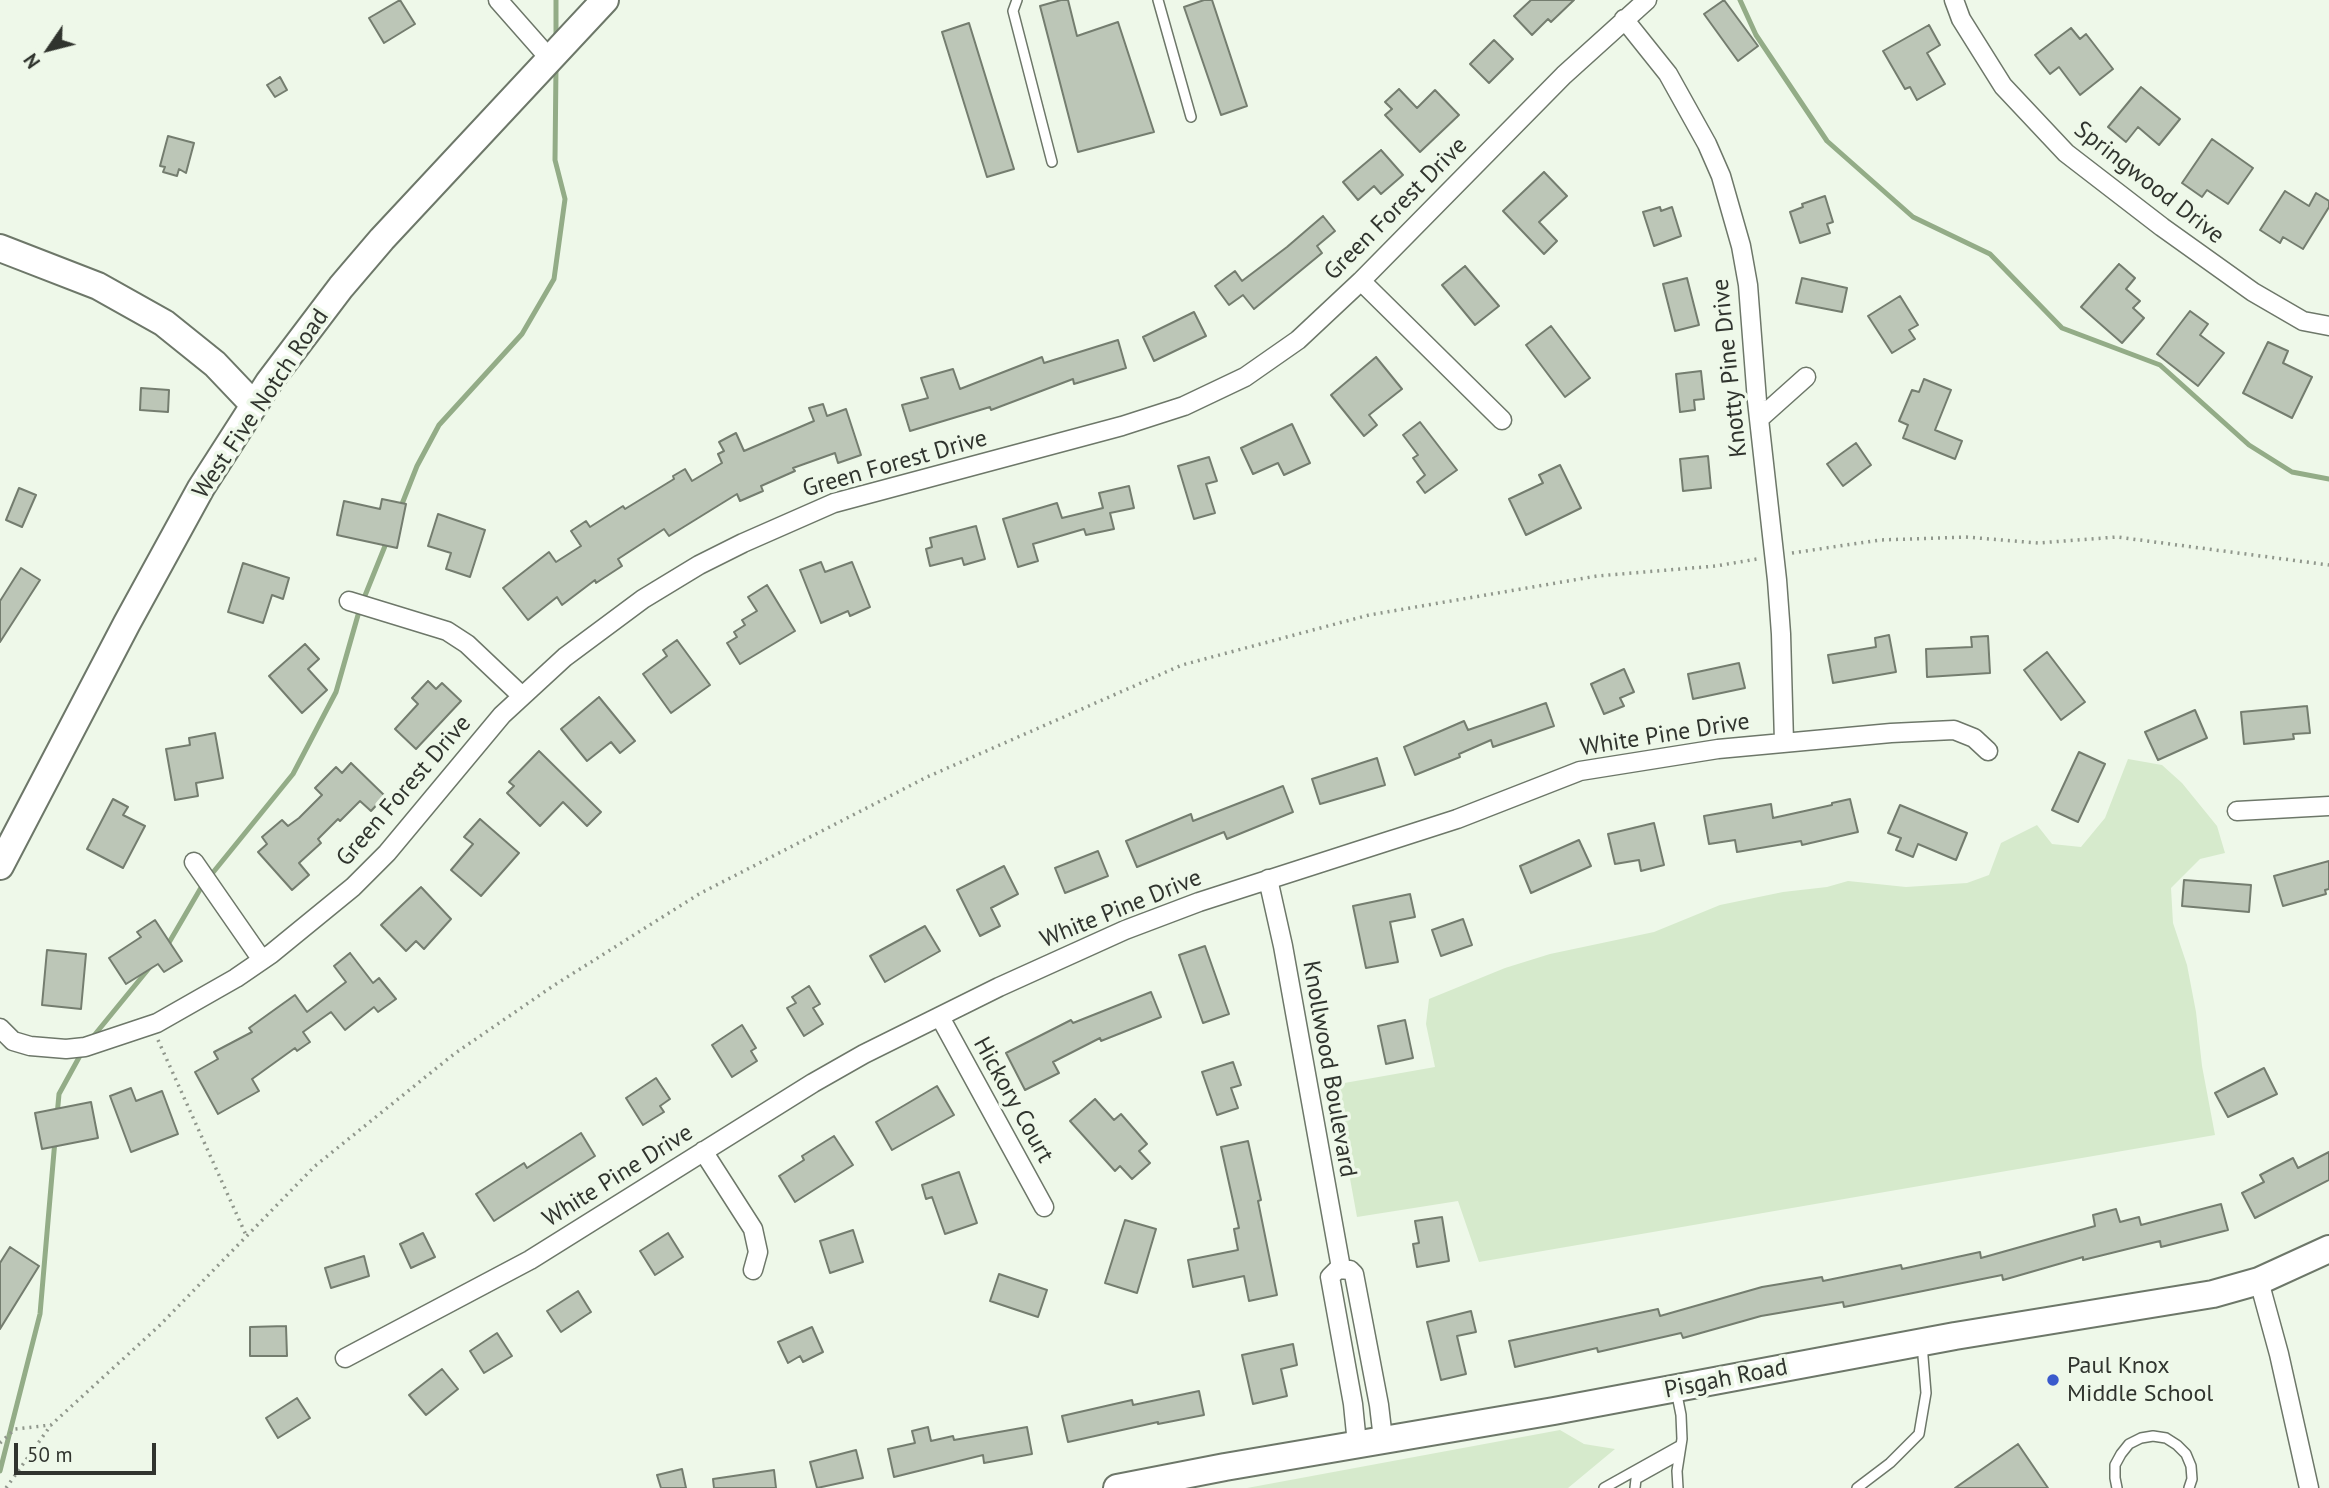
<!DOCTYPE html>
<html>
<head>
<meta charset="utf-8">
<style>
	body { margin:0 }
	#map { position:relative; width:2329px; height:1488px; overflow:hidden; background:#eef8e9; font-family:"PT Sans",sans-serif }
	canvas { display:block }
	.north { position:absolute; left:14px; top:14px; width:70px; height:70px; -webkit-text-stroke:5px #eef8e9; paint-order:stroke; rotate:235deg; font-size:19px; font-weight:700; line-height:28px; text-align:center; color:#30342e }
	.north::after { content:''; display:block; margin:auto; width:24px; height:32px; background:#30342e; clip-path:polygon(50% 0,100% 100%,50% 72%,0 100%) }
	.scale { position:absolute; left:14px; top:1443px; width:142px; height:32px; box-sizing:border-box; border:4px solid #30342e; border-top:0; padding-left:9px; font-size:21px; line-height:24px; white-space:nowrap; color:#30342e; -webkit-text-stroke:5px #eef8e9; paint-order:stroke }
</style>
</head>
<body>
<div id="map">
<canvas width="2329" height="1488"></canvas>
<div class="north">N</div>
<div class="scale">50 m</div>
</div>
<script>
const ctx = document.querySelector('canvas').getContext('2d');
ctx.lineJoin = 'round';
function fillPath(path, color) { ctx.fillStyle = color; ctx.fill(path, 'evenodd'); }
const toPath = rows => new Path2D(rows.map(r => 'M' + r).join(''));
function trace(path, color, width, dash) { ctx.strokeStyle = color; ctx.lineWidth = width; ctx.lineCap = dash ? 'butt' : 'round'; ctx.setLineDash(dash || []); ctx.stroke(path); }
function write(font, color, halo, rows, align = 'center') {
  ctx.font = font + ' "PT Sans",sans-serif'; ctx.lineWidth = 7; ctx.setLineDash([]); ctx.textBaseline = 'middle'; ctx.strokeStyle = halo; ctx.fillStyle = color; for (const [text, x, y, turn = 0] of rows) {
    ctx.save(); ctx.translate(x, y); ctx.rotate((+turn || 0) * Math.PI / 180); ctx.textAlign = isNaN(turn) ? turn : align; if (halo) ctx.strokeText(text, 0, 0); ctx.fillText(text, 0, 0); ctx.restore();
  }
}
fillPath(toPath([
	[2128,759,2162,765,2182,783,2217,826,2225,853,2200,859,2171,888,2173,923,2187,965,2196,1012,2202,1066,2215,1135,1479,1262,1458,1201,1357,1217,1333,1085,1435,1067,1426,1024,1429,999,1505,968,1550,954,1654,932,1720,905,1783,892,1827,887,1848,881,1906,887,1967,883,1989,875,2001,843,2037,825,2052,844,2081,847,2105,818],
	[1560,1430,1584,1444,1615,1449,1568,1488,1247,1488]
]), '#d6eacc');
trace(toPath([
	[556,0,556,39],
	[1740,0,1756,35,1827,141,1913,217,1990,254,2062,328,2160,365,2249,445,2292,472,2329,479],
	[400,509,417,466,439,425,522,334,554,279,565,199,555,160,556,66],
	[167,946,202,886,293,774,336,692,360,608,387,541],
	[92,1038,150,967],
	[57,1116,59,1094,82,1052],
	[0,1471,40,1314,55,1140]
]), '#93ac87', 5);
const building = toPath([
	[400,0,415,24,384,43,369,18,400,0],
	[1061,0,1068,0,1077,36,1118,22,1154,132,1078,152,1040,6,1061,0],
	[1204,0,1212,0,1247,106,1221,115,1184,7,1204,0],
	[1531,0,1574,0,1551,22,1548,19,1532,35,1514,16,1531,0],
	[1724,0,1758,46,1738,61,1704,14,1724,0],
	[969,23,1014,169,987,177,942,32,969,23],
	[1929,25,1940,45,1927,53,1945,84,1917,100,1910,87,1905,89,1883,51,1929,25],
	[2071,28,2080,39,2086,34,2113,69,2080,95,2059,67,2050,74,2035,55,2071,28],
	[1494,40,1513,59,1489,83,1470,64,1494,40],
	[280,77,287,90,275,97,267,85,280,77],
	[2141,87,2180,119,2159,145,2138,127,2126,142,2108,127,2141,87],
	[1399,89,1417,108,1435,90,1459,115,1420,152,1385,115,1392,109,1385,102,1399,89],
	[168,136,194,143,186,173,179,169,177,176,163,172,165,167,160,166,168,136],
	[2212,139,2253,168,2228,204,2207,190,2202,197,2182,183,2212,139],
	[1381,150,1403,175,1381,194,1374,186,1358,200,1343,182,1381,150],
	[1544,172,1567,196,1539,222,1557,241,1544,254,1503,211,1544,172],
	[2285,191,2309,206,2316,193,2329,201,2329,207,2303,249,2283,237,2280,243,2260,230,2285,191],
	[1825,196,1833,222,1827,224,1830,233,1800,243,1790,212,1803,207,1802,204,1825,196],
	[1660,207,1661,211,1672,207,1681,236,1654,246,1643,212,1660,207],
	[1323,216,1335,231,1317,246,1322,253,1254,309,1243,295,1229,305,1215,286,1235,271,1242,281,1287,247,1323,216],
	[2119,264,2135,278,2126,289,2140,301,2133,308,2144,318,2122,343,2081,307,2119,264],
	[1465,266,1499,306,1475,325,1442,285,1465,266],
	[1687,278,1699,325,1675,331,1663,284,1687,278],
	[1802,278,1847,288,1842,312,1796,303,1802,278],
	[1900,296,1918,325,1909,330,1915,339,1892,353,1868,316,1900,296],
	[2190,311,2208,324,2200,335,2224,353,2198,386,2157,354,2190,311],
	[1194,312,1206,336,1154,361,1143,337,1194,312],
	[1551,326,1590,378,1565,397,1526,345,1551,326],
	[1118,340,1126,368,1074,384,1073,379,991,410,990,407,910,431,902,405,928,398,921,378,953,369,960,389,1042,357,1044,363,1118,340],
	[2268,342,2288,351,2283,363,2312,377,2292,418,2243,393,2268,342],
	[1376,357,1402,389,1369,415,1377,425,1364,436,1331,395,1376,357],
	[1701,371,1704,399,1694,400,1695,410,1680,412,1676,374,1701,371],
	[1924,379,1951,390,1935,430,1962,441,1955,459,1903,438,1908,425,1899,421,1912,390,1919,392,1924,379],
	[141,388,169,390,168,412,140,410,141,388],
	[823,404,827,416,846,409,861,455,838,463,835,453,793,468,795,471,761,486,763,491,740,501,737,494,669,536,664,529,618,559,622,566,596,583,595,580,562,605,557,597,528,620,503,588,549,552,556,562,581,546,571,531,586,521,590,527,623,506,625,509,674,479,673,476,685,469,692,481,722,463,718,454,724,451,719,442,736,433,744,451,814,421,809,408,823,404],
	[1420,422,1457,470,1425,493,1417,482,1425,475,1413,458,1418,455,1403,435,1420,422],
	[1292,424,1310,463,1284,475,1278,463,1253,474,1241,448,1292,424],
	[1856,443,1871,465,1843,486,1827,464,1856,443],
	[1708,456,1711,488,1683,491,1680,459,1708,456],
	[1209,457,1217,481,1206,484,1215,513,1194,519,1178,466,1209,457],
	[1560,465,1581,508,1526,535,1509,499,1543,483,1539,475,1560,465],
	[1129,486,1134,508,1110,513,1114,529,1086,535,1084,529,1033,544,1038,561,1018,567,1003,519,1057,503,1062,518,1103,508,1099,493,1129,486],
	[19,488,36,495,22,527,6,520,19,488],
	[382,499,406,504,397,548,337,535,344,501,380,509,382,499],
	[438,514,485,530,470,577,446,569,451,553,428,546,438,514],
	[976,526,985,559,964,565,962,558,930,566,926,549,932,547,930,538,976,526],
	[821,562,825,572,852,562,870,607,850,616,848,611,821,623,800,570,821,562],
	[243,563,289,578,283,599,272,595,263,623,228,612,243,563],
	[21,568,40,580,0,642,0,601,21,568],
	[767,585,795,631,740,664,727,643,737,637,734,632,745,625,742,620,757,611,748,597,767,585],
	[1889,635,1896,672,1833,683,1828,655,1876,647,1875,638,1889,635],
	[1988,636,1990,673,1927,677,1926,649,1972,647,1971,637,1988,636],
	[677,640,710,685,671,713,643,674,667,656,663,650,677,640],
	[305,644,319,659,308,669,327,690,302,713,269,676,305,644],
	[2047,652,2085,702,2061,720,2024,670,2047,652],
	[1739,663,1745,688,1693,699,1688,674,1739,663],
	[1624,669,1634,692,1620,698,1624,706,1604,714,1591,684,1624,669],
	[428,681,436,689,442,683,461,701,416,749,395,729,418,704,412,698,428,681],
	[599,697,635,741,620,753,611,742,587,761,561,729,599,697],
	[1546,703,1554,726,1493,747,1491,740,1459,754,1460,757,1415,775,1404,747,1464,721,1468,730,1546,703],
	[2307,706,2310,733,2293,734,2294,739,2244,744,2241,712,2307,706],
	[2195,710,2207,738,2158,760,2145,732,2195,710],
	[215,733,223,778,196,783,198,796,175,800,166,749,190,745,189,738,215,733],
	[539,751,601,812,587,826,563,802,540,826,507,793,514,786,509,782,539,751],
	[2079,752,2105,764,2078,822,2052,810,2079,752],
	[1377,758,1385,785,1320,804,1312,779,1377,758],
	[351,763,385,796,371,811,360,801,340,821,338,819,318,839,321,843,299,863,309,875,292,890,258,852,267,844,262,837,282,820,288,826,299,818,322,795,315,788,336,767,342,773,351,763],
	[1283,786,1293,812,1227,839,1224,832,1137,867,1126,841,1191,814,1193,821,1283,786],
	[113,799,128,807,123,815,145,826,123,868,87,849,113,799],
	[1850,799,1858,832,1802,845,1801,841,1737,852,1735,840,1709,844,1704,816,1771,804,1773,818,1832,805,1832,803,1850,799],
	[1900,805,1967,833,1956,860,1918,844,1913,857,1896,850,1901,838,1888,833,1900,805],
	[480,819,519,853,481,896,451,870,473,844,464,837,480,819],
	[1654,823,1664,865,1641,871,1639,860,1615,864,1608,834,1654,823],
	[1579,840,1591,866,1531,893,1520,866,1579,840],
	[1098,851,1108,876,1065,893,1055,868,1098,851],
	[2329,861,2329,889,2325,890,2326,894,2283,906,2274,876,2329,861],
	[1004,866,1018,894,991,908,1000,926,980,936,957,890,1004,866],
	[2184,880,2251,885,2249,912,2182,906,2184,880],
	[421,887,451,919,424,949,416,941,406,951,381,925,421,887],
	[1410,894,1415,917,1390,922,1398,962,1366,968,1353,906,1410,894],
	[1463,919,1472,945,1441,956,1432,930,1463,919],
	[155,920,182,961,164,972,158,964,126,984,109,958,141,937,137,932,155,920],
	[925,926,940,951,885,982,870,956,925,926],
	[1205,946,1229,1014,1203,1023,1179,955,1205,946],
	[47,950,86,954,81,1009,42,1005,47,950],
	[350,953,373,983,379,978,396,999,378,1012,374,1007,345,1030,331,1012,303,1032,310,1042,297,1051,295,1048,252,1079,259,1091,218,1114,195,1072,218,1059,214,1052,252,1032,249,1028,295,995,307,1012,346,982,334,966,350,953],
	[809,986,820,1004,813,1008,823,1024,804,1036,787,1008,796,1003,792,997,809,986],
	[1151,992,1161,1017,1101,1041,1100,1038,1053,1062,1059,1073,1025,1090,1006,1053,1071,1020,1073,1023,1151,992],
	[1405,1020,1413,1058,1386,1064,1378,1026,1405,1020],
	[742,1025,756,1048,751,1051,757,1061,732,1077,712,1045,742,1025],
	[1233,1062,1241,1085,1231,1088,1238,1108,1217,1115,1202,1072,1233,1062],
	[2264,1068,2277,1094,2228,1117,2215,1093,2264,1068],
	[656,1078,670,1099,660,1106,664,1112,643,1125,626,1098,656,1078],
	[937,1086,954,1115,892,1150,876,1122,937,1086],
	[131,1088,136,1101,162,1091,178,1134,131,1152,110,1096,131,1088],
	[1095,1099,1114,1120,1121,1114,1147,1144,1139,1151,1150,1163,1132,1179,1120,1166,1115,1171,1070,1121,1095,1099],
	[91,1102,98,1138,42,1149,35,1113,91,1102],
	[581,1133,595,1156,494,1221,476,1194,524,1163,527,1168,581,1133],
	[834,1136,853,1165,795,1202,779,1176,804,1160,802,1156,834,1136],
	[1248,1141,1261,1200,1258,1201,1277,1295,1249,1301,1244,1276,1193,1287,1188,1260,1238,1250,1234,1229,1239,1228,1221,1147,1248,1141],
	[2329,1152,2329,1180,2255,1218,2242,1193,2264,1182,2260,1175,2293,1158,2298,1168,2329,1152],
	[959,1172,977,1223,945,1234,932,1197,926,1199,922,1185,959,1172],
	[2221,1204,2228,1230,2161,1247,2160,1241,2083,1260,2083,1257,2003,1280,2002,1275,1844,1307,1843,1302,1761,1316,1683,1338,1681,1333,1598,1352,1597,1348,1515,1367,1509,1341,1658,1309,1660,1316,1762,1287,1822,1277,1823,1281,1901,1265,1902,1269,1980,1252,1981,1258,2095,1226,2093,1215,2116,1209,2120,1222,2139,1217,2141,1225,2221,1204],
	[1442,1217,1449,1261,1417,1267,1413,1244,1419,1243,1415,1221,1442,1217],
	[1125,1220,1156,1229,1137,1293,1105,1283,1125,1220],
	[853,1230,863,1262,830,1273,820,1241,853,1230],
	[423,1233,435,1257,411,1268,400,1244,423,1233],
	[668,1233,683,1257,655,1275,640,1251,668,1233],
	[10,1247,39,1266,0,1329,0,1263,10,1247],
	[364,1256,369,1276,331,1288,325,1268,364,1256],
	[999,1274,1047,1290,1038,1317,990,1301,999,1274],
	[578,1291,591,1312,561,1332,547,1311,578,1291],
	[1471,1311,1476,1332,1457,1336,1466,1374,1441,1380,1427,1322,1471,1311],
	[286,1326,287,1356,250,1356,250,1327,286,1326],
	[812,1327,823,1352,803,1362,800,1356,788,1363,778,1342,812,1327],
	[497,1333,512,1356,484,1373,470,1351,497,1333],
	[1293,1344,1297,1365,1281,1369,1287,1396,1253,1404,1242,1355,1293,1344],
	[442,1369,458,1389,426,1415,409,1395,442,1369],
	[1199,1391,1204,1415,1158,1424,1158,1422,1068,1442,1062,1416,1132,1400,1133,1405,1199,1391],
	[297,1398,310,1418,278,1438,266,1418,297,1398],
	[928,1427,931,1441,953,1436,954,1440,1027,1427,1032,1454,984,1463,983,1455,894,1477,888,1449,915,1443,912,1431,928,1427],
	[2018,1444,2048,1488,1955,1488,2018,1444],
	[856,1450,863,1478,817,1488,810,1462,856,1450],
	[682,1469,686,1488,661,1488,657,1475,682,1469],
	[774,1470,776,1488,714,1488,713,1479,774,1470]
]);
fillPath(building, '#bcc6b7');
trace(building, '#747d6f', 2);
const lane = toPath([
	[1017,0,1013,11,1052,162],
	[1158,0,1191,117],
	[1676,1390,1681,1415,1682,1439,1677,1471,1678,1488],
	[1604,1488,1681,1445],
	[1635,1488,1636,1479,1679,1455],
	[1857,1488,1890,1463,1919,1434,1926,1393,1922,1344],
	[2117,1488,2115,1478,2115,1465,2121,1454,2129,1444,2141,1438,2153,1436,2166,1438,2177,1445,2186,1454,2191,1466,2192,1479,2189,1488]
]);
const street = toPath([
	[498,0,550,59],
	[1954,0,1961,19,2003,86,2066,153,2162,227,2253,292,2303,321,2329,326],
	[1624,19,1668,74,1707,144,1721,176,1741,246,1748,285,1757,401,1777,580,1781,634,1784,742],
	[1361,281,1502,420],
	[1759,419,1806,377],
	[349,601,447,631,467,644,522,696],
	[2237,811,2329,806],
	[194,862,262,960],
	[1268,879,1283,946,1341,1268],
	[940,1017,1044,1207],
	[0,1028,13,1041,30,1046,66,1049,85,1047,157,1023,236,978,271,954,353,887,387,853,502,715,565,657,643,599,699,565,743,543,834,503,1122,426,1184,406,1245,377,1298,340,1361,281,1564,75,1647,0],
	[703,1151,753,1229,758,1252,753,1270],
	[2259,1281,2279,1354,2309,1488],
	[345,1358,530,1260,813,1083,864,1054,999,987,1125,930,1199,902,1457,819,1580,771,1718,749,1891,733,1954,730,1974,738,1988,751],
	[1357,1444,1353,1404,1330,1277,1338,1269,1350,1270,1354,1274,1379,1405,1383,1439]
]);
const secondary = toPath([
	[0,248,98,286,164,323,215,364,254,405],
	[0,866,127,623,201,488,269,382,341,287,382,239,605,0],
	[1117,1488,1225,1467,1554,1411,1955,1336,2213,1294,2259,1281,2329,1249]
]);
trace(lane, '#6d7769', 12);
trace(street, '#6d7769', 21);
trace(secondary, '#6d7769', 30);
trace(toPath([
	[1792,553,1880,540,1966,537,2038,543,2117,537,2329,565],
	[158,1040,246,1235],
	[0,1443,15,1429,51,1425,159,1326,315,1166,454,1054,553,986,699,894,927,777,1182,665,1369,615,1597,576,1716,566,1757,559],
	[6,1488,51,1425]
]), '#90978c', 3.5, [2, 5]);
trace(lane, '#fff', 9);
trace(street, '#fff', 18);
trace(secondary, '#fff', 26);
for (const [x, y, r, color] of [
	[2053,1380,7,"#3a5acc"]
]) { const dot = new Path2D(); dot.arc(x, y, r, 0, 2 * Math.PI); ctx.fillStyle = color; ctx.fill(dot); trace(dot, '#eef8e9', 2.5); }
write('24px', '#30342e', '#eef8e9', [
	["Springwood Drive",2149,183,38],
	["Green Forest Drive",1396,209,-45],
	["Knotty Pine Drive",1730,368,-96],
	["West Five Notch Road",261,404,-56],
	["Green Forest Drive",895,464,-16],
	["White Pine Drive",1665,735,-9],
	["Green Forest Drive",404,791,-49],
	["White Pine Drive",1121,909,-22],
	["Knollwood Boulevard",1329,1069,80],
	["Hickory Court",1013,1100,61],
	["White Pine Drive",618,1176,-32],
	["Pisgah Road",1726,1379,-11]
]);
write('24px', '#30342e', '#eef8e9', [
	["Paul Knox",2067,1366],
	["Middle School",2067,1394]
], 'left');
</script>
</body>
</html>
